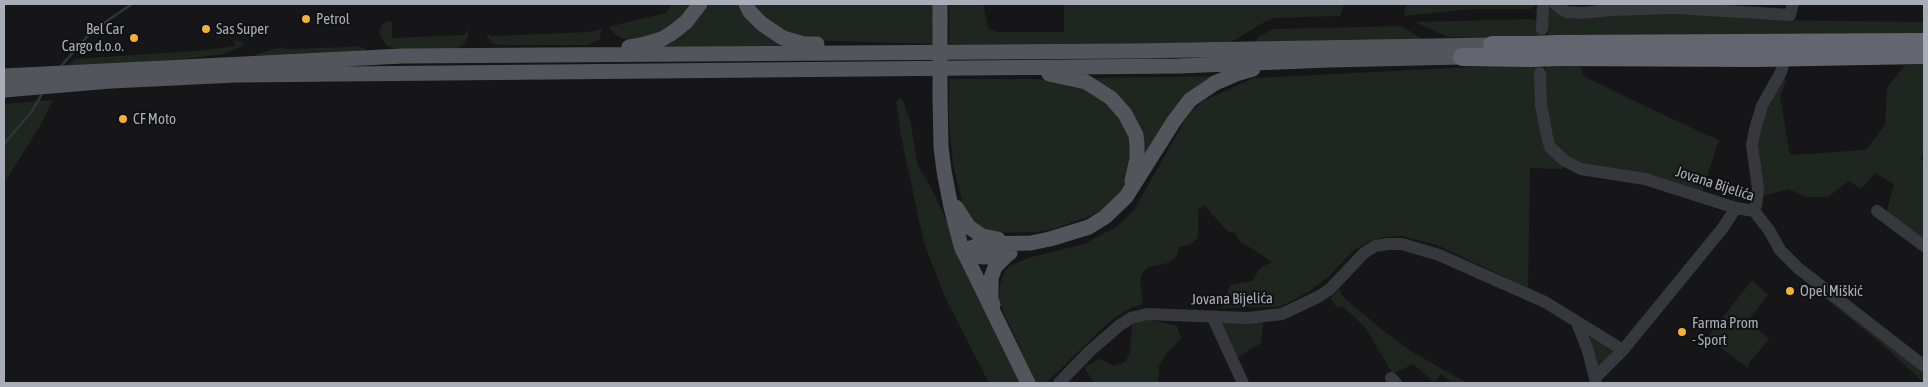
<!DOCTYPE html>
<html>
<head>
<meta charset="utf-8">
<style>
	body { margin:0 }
	#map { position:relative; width:1928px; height:387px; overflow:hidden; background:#161618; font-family:"Asap Condensed",sans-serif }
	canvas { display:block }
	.frame { position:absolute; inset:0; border:5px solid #a8adb8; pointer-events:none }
</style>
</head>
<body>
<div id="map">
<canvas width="1928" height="387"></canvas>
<div class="frame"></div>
</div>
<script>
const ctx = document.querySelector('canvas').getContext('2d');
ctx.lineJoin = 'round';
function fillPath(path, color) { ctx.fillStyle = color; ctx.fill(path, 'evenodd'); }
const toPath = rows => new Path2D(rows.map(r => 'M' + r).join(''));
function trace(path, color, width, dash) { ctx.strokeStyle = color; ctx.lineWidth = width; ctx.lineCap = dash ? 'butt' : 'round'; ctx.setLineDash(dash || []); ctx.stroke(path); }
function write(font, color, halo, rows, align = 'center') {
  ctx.font = font + ' "Asap Condensed",sans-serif'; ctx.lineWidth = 4; ctx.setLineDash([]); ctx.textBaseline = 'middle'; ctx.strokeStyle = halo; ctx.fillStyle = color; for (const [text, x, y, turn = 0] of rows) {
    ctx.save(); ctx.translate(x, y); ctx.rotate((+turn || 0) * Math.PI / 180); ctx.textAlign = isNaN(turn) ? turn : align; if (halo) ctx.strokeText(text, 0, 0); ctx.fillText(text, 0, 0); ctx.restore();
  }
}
fillPath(toPath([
	[672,4,695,4,669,31,630,42,616,35,608,27,666,13],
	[704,4,742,4,782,46,649,48],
	[751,4,933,4,933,44,804,40,786,35],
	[949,4,983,4,988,28,997,32,1064,32,1064,4,1344,4,1340,16,1274,18,1263,23,1228,44,1078,45,949,44],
	[1406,4,1537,4,1531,9,1472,9,1404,16],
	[1551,4,1571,19,1611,14,1719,15,1770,20,1924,22,1924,37,1548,40,1548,6],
	[1532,19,1537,21,1540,27,1540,40,1448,37,1415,22],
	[389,21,392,22,392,38,463,35,466,33,468,28,468,37,463,45,456,49,395,49,387,46,379,34,382,24],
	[1402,26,1422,39,1255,43,1259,36,1274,29],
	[602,29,599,40,588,45,500,45,492,43,487,36,487,34,491,36,589,32],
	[233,40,241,42,244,45,225,54,182,59,67,67,75,59,209,50,235,46],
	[351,46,365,48,366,53,257,56,256,54,282,47,285,49,350,47],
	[1532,64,1539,65,1538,101,1564,166,1562,169,1530,168,1528,288,1437,245,1402,236,1384,237,1372,240,1354,250,1330,275,1310,291,1288,303,1278,307,1222,308,1230,285,1252,281,1261,267,1272,262,1240,241,1235,233,1227,231,1204,205,1198,210,1198,237,1192,244,1179,247,1177,256,1168,263,1148,267,1143,272,1140,280,1143,304,1130,308,1111,320,1046,383,1037,383,1035,381,1002,309,999,296,1000,284,1005,271,1010,266,1028,258,1084,244,1116,227,1134,210,1181,127,1191,111,1203,101,1254,78],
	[1558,64,1581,67,1583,76,1670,118,1719,140,1702,192,1575,162,1556,146,1546,109,1546,65],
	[1924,64,1924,145,1921,160,1924,162,1924,239,1886,213,1894,184,1875,173,1861,189,1849,181,1828,197,1806,197,1789,189,1763,196,1757,150,1760,125,1783,77,1787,80,1780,95,1790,155,1866,150,1885,125,1887,88,1905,65],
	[1223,76,1208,84,1142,169,1141,145,1087,78],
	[949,79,1034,79,1074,82,1094,90,1126,124,1132,144,1129,174,1122,195,1105,209,1088,217,1053,229,1036,232,986,233,965,215,962,201,953,164,949,123],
	[902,98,910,120,918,166,932,189,1022,383,989,383,945,297,924,243,901,136,896,101],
	[53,100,39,128,4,183,4,104],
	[1752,280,1768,295,1748,321,1769,339,1749,363,1748,368,1707,338],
	[1813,284,1896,349,1924,374,1924,383,1884,346,1811,287],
	[1340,289,1342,296,1385,332,1414,353,1467,383,1452,383,1441,374,1434,382,1413,364,1393,374,1365,327,1342,306,1337,308,1330,298],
	[1142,318,1177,326,1181,338,1167,353,1159,366,1158,383,1094,383,1084,367,1100,359,1114,366,1125,362,1130,353,1132,322],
	[1223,322,1263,323,1261,343,1235,359,1221,324],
	[1591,337,1612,349,1613,353,1602,365,1597,367,1589,340]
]), '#1e261f');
trace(toPath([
	[61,66,92,31,132,4],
	[4,144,32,111,43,92]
]), '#2c353c', 2.5);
trace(toPath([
	[1555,4,1561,9,1567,12,1581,13,1610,10,1676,8,1790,15,1793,4],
	[1542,29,1543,4],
	[1540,73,1541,105,1547,136,1550,147,1565,161,1581,169,1645,179,1736,208,1754,211,1769,230,1780,250,1798,268,1924,366],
	[1754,211,1756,205,1758,189,1752,145,1755,129,1762,106,1781,72,1785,57],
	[1877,211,1924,246],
	[1213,318,1243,383],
	[1577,322,1588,351,1595,378],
	[1391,378,1396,383],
	[1059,383,1091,350,1120,325,1131,318,1147,314,1248,318,1282,314,1318,297,1330,289,1364,253,1375,246,1388,244,1402,244,1439,255,1545,302,1623,350],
	[1596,383,1595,378,1623,350,1722,229,1736,208]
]), '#37383d', 12);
trace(toPath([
	[746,4,750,12,762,24,783,38,804,44,817,44],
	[940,4,940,22],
	[629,47,645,44,662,39,672,33,686,22,700,4],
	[1049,74,1086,82,1111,98,1125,114,1136,135,1137,145,1137,159,1132,181],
	[4,76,403,56,1132,51,1492,45],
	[4,90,111,81,236,75,1179,66,1329,60,1462,57],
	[940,95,941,147,944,171,951,207,961,246,1028,383],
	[956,207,969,227,982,236,998,239],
	[963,251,981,244,1031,243,1050,239,1089,227,1105,217,1126,197,1174,121,1190,100,1215,83,1236,74,1253,69],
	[965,255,984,257,1010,253],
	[993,305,991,298,991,278,995,267,1009,253]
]), '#53555c', 15);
trace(toPath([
	[1558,44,1924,42],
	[1492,45,1532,45],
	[1462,57,1532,58],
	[1558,57,1755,58,1924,55]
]), '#63666e', 18);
trace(toPath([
	[940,95,940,22]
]), '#53555c', 15);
trace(toPath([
	[1532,45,1558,44],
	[1532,58,1558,57]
]), '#63666e', 18);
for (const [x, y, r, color] of [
	[306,19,5,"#f2b134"],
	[206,29,5,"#f2b134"],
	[134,38,5,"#f2b134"],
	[123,119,5,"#f2b134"],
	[1790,291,5,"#f2b134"],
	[1682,332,5,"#f2b134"]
]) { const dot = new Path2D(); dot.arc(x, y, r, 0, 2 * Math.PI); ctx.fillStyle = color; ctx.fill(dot); trace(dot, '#111113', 2); }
write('15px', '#a8adb8', '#111113', [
	["Petrol",316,19],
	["Bel Car",124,29,"right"],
	["Cargo d.o.o.",124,46,"right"],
	["Sas Super",216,29],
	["CF Moto",133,119],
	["Opel Miškić",1800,291],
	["Farma Prom",1692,323],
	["- Sport",1692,340]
], 'left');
write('15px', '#a8adb8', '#111113', [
	["Jovana Bijelića",1715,184,18],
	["Jovana Bijelića",1232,299,-1]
]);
</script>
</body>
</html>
